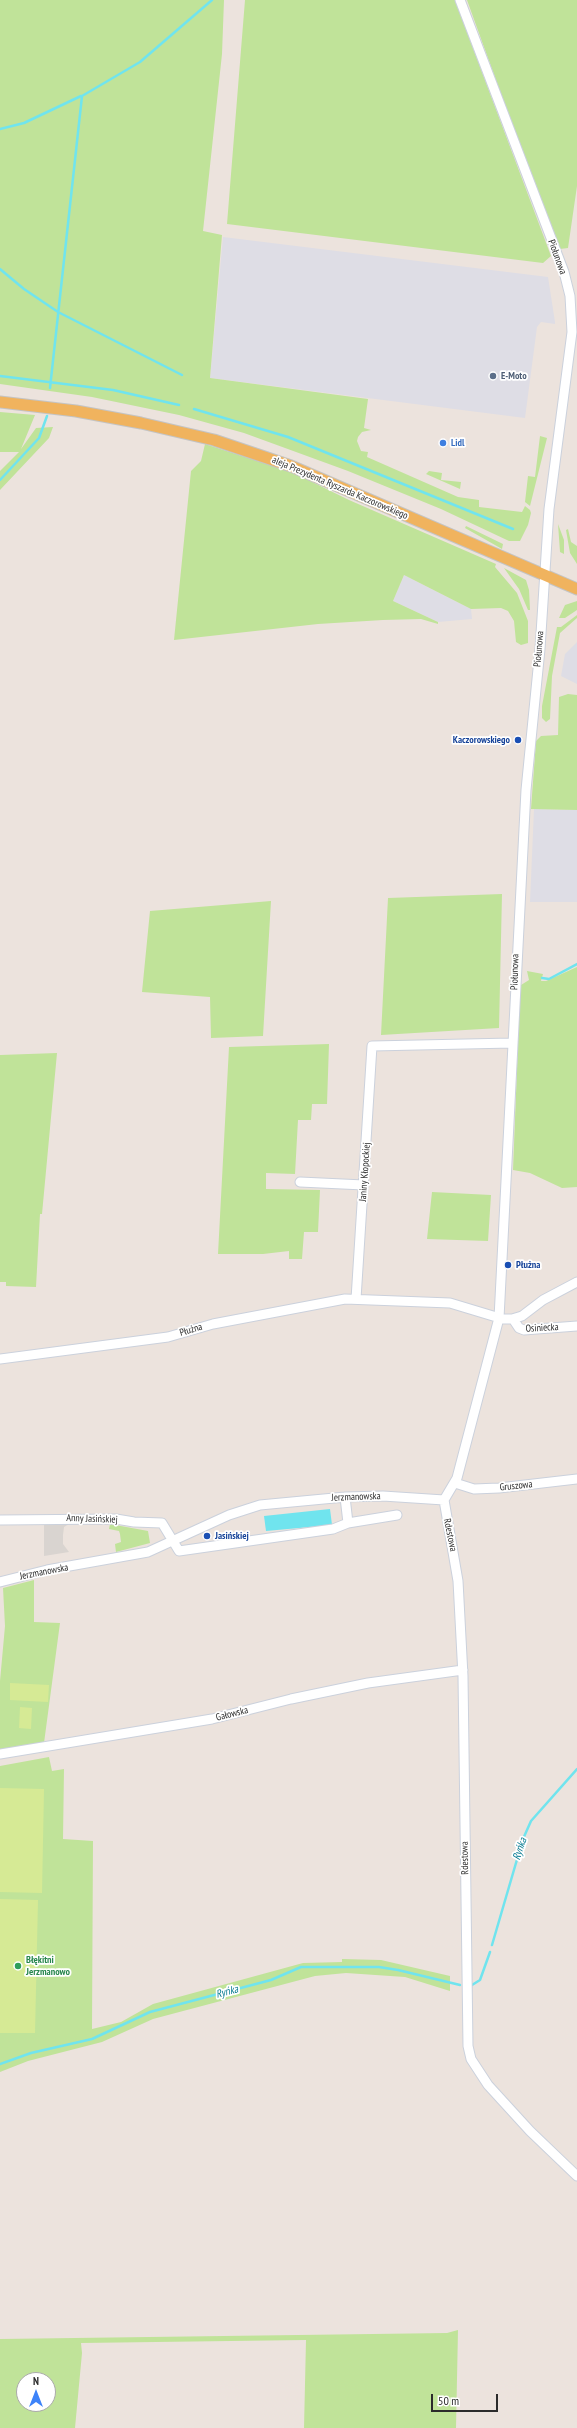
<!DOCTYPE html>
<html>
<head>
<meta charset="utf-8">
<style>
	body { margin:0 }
	#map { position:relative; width:577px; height:2428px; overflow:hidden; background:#ece3dd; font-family:"PT Sans Narrow",sans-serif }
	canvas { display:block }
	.north { position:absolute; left:16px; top:2372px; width:40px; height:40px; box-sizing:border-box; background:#fff; border:1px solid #aaa; border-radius:50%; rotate:0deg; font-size:11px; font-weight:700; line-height:16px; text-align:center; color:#2b2b2b }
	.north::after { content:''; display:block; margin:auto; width:14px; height:18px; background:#3d83f9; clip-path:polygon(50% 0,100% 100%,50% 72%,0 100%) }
	.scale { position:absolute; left:431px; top:2394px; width:67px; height:18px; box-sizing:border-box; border:2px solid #2b2b2b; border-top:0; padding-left:5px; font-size:12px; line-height:14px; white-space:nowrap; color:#2b2b2b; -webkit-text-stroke:3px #fff; paint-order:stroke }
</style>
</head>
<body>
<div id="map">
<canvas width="577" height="2428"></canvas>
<div class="north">N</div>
<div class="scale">50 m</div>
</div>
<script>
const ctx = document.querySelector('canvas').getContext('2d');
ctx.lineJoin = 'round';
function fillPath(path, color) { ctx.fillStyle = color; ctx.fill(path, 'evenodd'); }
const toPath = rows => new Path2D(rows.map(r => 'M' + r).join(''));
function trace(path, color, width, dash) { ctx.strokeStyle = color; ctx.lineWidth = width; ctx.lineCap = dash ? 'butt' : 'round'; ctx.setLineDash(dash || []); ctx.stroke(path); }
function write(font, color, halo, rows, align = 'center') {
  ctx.font = font + ' "PT Sans Narrow",sans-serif'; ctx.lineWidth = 3.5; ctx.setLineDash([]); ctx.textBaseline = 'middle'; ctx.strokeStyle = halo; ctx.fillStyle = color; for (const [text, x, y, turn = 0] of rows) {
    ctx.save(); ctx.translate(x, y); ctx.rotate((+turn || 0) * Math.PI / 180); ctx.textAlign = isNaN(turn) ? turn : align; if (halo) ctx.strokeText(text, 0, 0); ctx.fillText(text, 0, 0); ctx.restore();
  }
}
fillPath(toPath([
	[223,237,548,277,555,322,555,324,541,322,537,327,525,418,210,378],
	[404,575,471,609,472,619,438,622,393,601],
	[577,642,577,684,561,676,565,654],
	[534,809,577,810,577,902,530,902]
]), '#dedde5');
fillPath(toPath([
	[0,0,224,0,222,54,203,231,222,235,210,378,368,399,364,428,371,430,362,432,358,437,357,441,361,451,368,452,367,457,458,497,479,500,479,507,522,512,525,506,530,510,531,513,528,525,520,541,509,541,441,509,348,471,244,433,179,415,92,397,0,384],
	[245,0,455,0,551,256,543,263,227,224],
	[467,0,577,0,577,186,568,248,560,249,506,108],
	[0,412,35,415,21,449,36,428,53,427,49,438,0,490,0,471,19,452,0,452],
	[540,436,547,438,530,506,525,502,528,476,535,477],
	[205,444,294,473,349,500,496,564,495,567,517,593,528,621,528,643,521,645,516,642,514,621,508,611,501,608,471,609,404,575,393,601,438,622,438,624,421,619,383,620,318,624,174,640,191,471,201,461],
	[429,471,442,473,441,480,461,482,460,489,426,474],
	[558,524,564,540,564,554,560,552],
	[466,526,503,544,502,549,465,528],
	[568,529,571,542,577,546,577,564,570,553,566,530],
	[504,568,526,580,529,590,530,610,528,610,519,589],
	[577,601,577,610,565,618,559,618,565,605],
	[577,615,577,618,560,633,552,676,550,719,546,722,542,718,542,706,557,627,561,627],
	[568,694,577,695,577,810,531,809,536,741,541,736,558,735,559,697],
	[502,894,499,1028,381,1035,388,898],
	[271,901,263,1036,211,1038,210,997,142,992,150,911],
	[577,967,577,1187,562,1188,530,1173,513,1170,520,992,521,985,529,980,527,971,543,974,541,981,546,981],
	[329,1044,327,1104,312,1104,311,1120,298,1120,295,1174,266,1173,266,1189,320,1190,318,1232,304,1232,302,1259,289,1259,289,1251,263,1254,218,1254,229,1047],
	[57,1053,42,1214,40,1214,36,1287,6,1286,6,1282,0,1282,0,1055],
	[432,1192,491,1195,488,1241,427,1239],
	[110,1524,148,1531,150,1543,116,1552,115,1544,121,1542,120,1534,119,1531,109,1529],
	[34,1580,34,1622,60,1623,44,1743,0,1751,0,1681,5,1626,3,1588],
	[49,1757,52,1771,64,1769,63,1839,93,1841,92,2029,121,2022,153,2004,303,1963,342,1962,342,1959,381,1960,450,1976,450,1991,405,1977,346,1973,315,1976,153,2019,102,2042,28,2061,0,2072,0,1766],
	[458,2330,456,2428,304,2428,306,2340,81,2343,82,2353,75,2428,0,2428,0,2339,447,2333],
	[24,2380,48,2380,48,2404,24,2404]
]), '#c0e399');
fillPath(toPath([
	[10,1683,49,1685,48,1702,10,1700],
	[20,1707,32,1708,31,1729,19,1728],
	[0,1788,44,1789,42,1893,0,1892],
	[0,1899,38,1900,35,2033,0,2033]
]), '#d6ea95');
fillPath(toPath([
	[69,1524,64,1527,63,1535,63,1544,69,1552,44,1556,44,1525]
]), '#d9d4d0');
fillPath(toPath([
	[330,1509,332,1525,266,1531,264,1516]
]), '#70e4ee');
trace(toPath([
	[0,129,24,123,81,96],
	[0,269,24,289,58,312,182,375],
	[0,376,113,390,179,405],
	[50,388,82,96,140,62,212,0],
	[194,409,288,437,513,529],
	[0,480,39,438,47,416],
	[542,978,549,979,577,964],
	[492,1945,523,1839,531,1821,577,1769],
	[472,1985,480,1980,490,1952],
	[0,2064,31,2053,92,2039,150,2012,271,1980,301,1967,379,1967,398,1970,460,1985]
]), '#70e4ee', 2.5);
const minor = toPath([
	[300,1182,364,1185],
	[356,1299,372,1046,512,1043],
	[513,1319,519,1328,524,1330,577,1326],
	[0,1359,168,1337,213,1324,345,1299,450,1303,503,1319,512,1319,522,1316,543,1300,577,1282],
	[455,1483,474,1489,499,1488,577,1479],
	[345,1497,348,1523],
	[444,1500,457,1478,499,1318,526,790,540,649,549,509,572,332,570,296,564,272,460,0],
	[444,1500,458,1581,463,1676,468,2046,471,2059,488,2085,530,2131,577,2176],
	[0,1520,116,1519,134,1522,162,1523,179,1551,333,1529,348,1523,397,1515],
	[0,1582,47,1570,148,1552,229,1515,260,1505,345,1497,383,1496,444,1500],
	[0,1754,212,1719,291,1699,368,1683,463,1670]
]);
const major = toPath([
	[0,402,76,411,141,423,214,440,291,466,577,589]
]);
trace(minor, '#cbd1dc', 11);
trace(major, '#c4c4c4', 13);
trace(minor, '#fff', 9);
trace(major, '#f0b35e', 11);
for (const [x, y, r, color] of [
	[493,376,4,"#5c6f8a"],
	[443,443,4,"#3f7fe0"],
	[518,740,4,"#1a4fb4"],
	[508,1265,4,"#1a4fb4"],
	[207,1536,4,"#1a4fb4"],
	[18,1966,4,"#2e9e5b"]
]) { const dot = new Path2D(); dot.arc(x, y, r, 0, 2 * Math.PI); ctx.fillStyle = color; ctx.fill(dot); trace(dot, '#fff', 1.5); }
write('10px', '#2b2b2b', '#fff', [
	["Piołunowa",557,257,70],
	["aleja Prezydenta Ryszarda Kaczorowskiego",340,488,23],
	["Piołunowa",539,649,-85],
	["Piołunowa",515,972,-88],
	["Janiny Kłopockiej",365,1172,-86],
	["Osiniecka",542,1328,-3],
	["Płużna",191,1330,-17],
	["Gruszowa",516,1486,-6],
	["Jerzmanowska",356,1497,-2],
	["Anny Jasińskiej",92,1519,2],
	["Rdestowa",450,1535,78],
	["Jerzmanowska",44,1572,-11],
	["Gałowska",232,1714,-14],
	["Rdestowa",465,1858,-91]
]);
write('bold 10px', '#4e5e75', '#fff', [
	["E-Moto",501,376]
], 'left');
write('bold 10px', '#366cbe', '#fff', [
	["Lidl",451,443]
], 'left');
write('bold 10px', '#164399', '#fff', [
	["Kaczorowskiego",510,740,"right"],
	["Płużna",516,1265],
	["Jasińskiej",215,1536]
], 'left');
write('bold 10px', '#27864d', '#fff', [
	["Błękitni",26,1960],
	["Jerzmanowo",26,1972]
], 'left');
write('italic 11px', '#0e7f95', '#fff', [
	["Ryńka",520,1849,-72],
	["Ryńka",227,1992,-15]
]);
</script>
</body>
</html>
